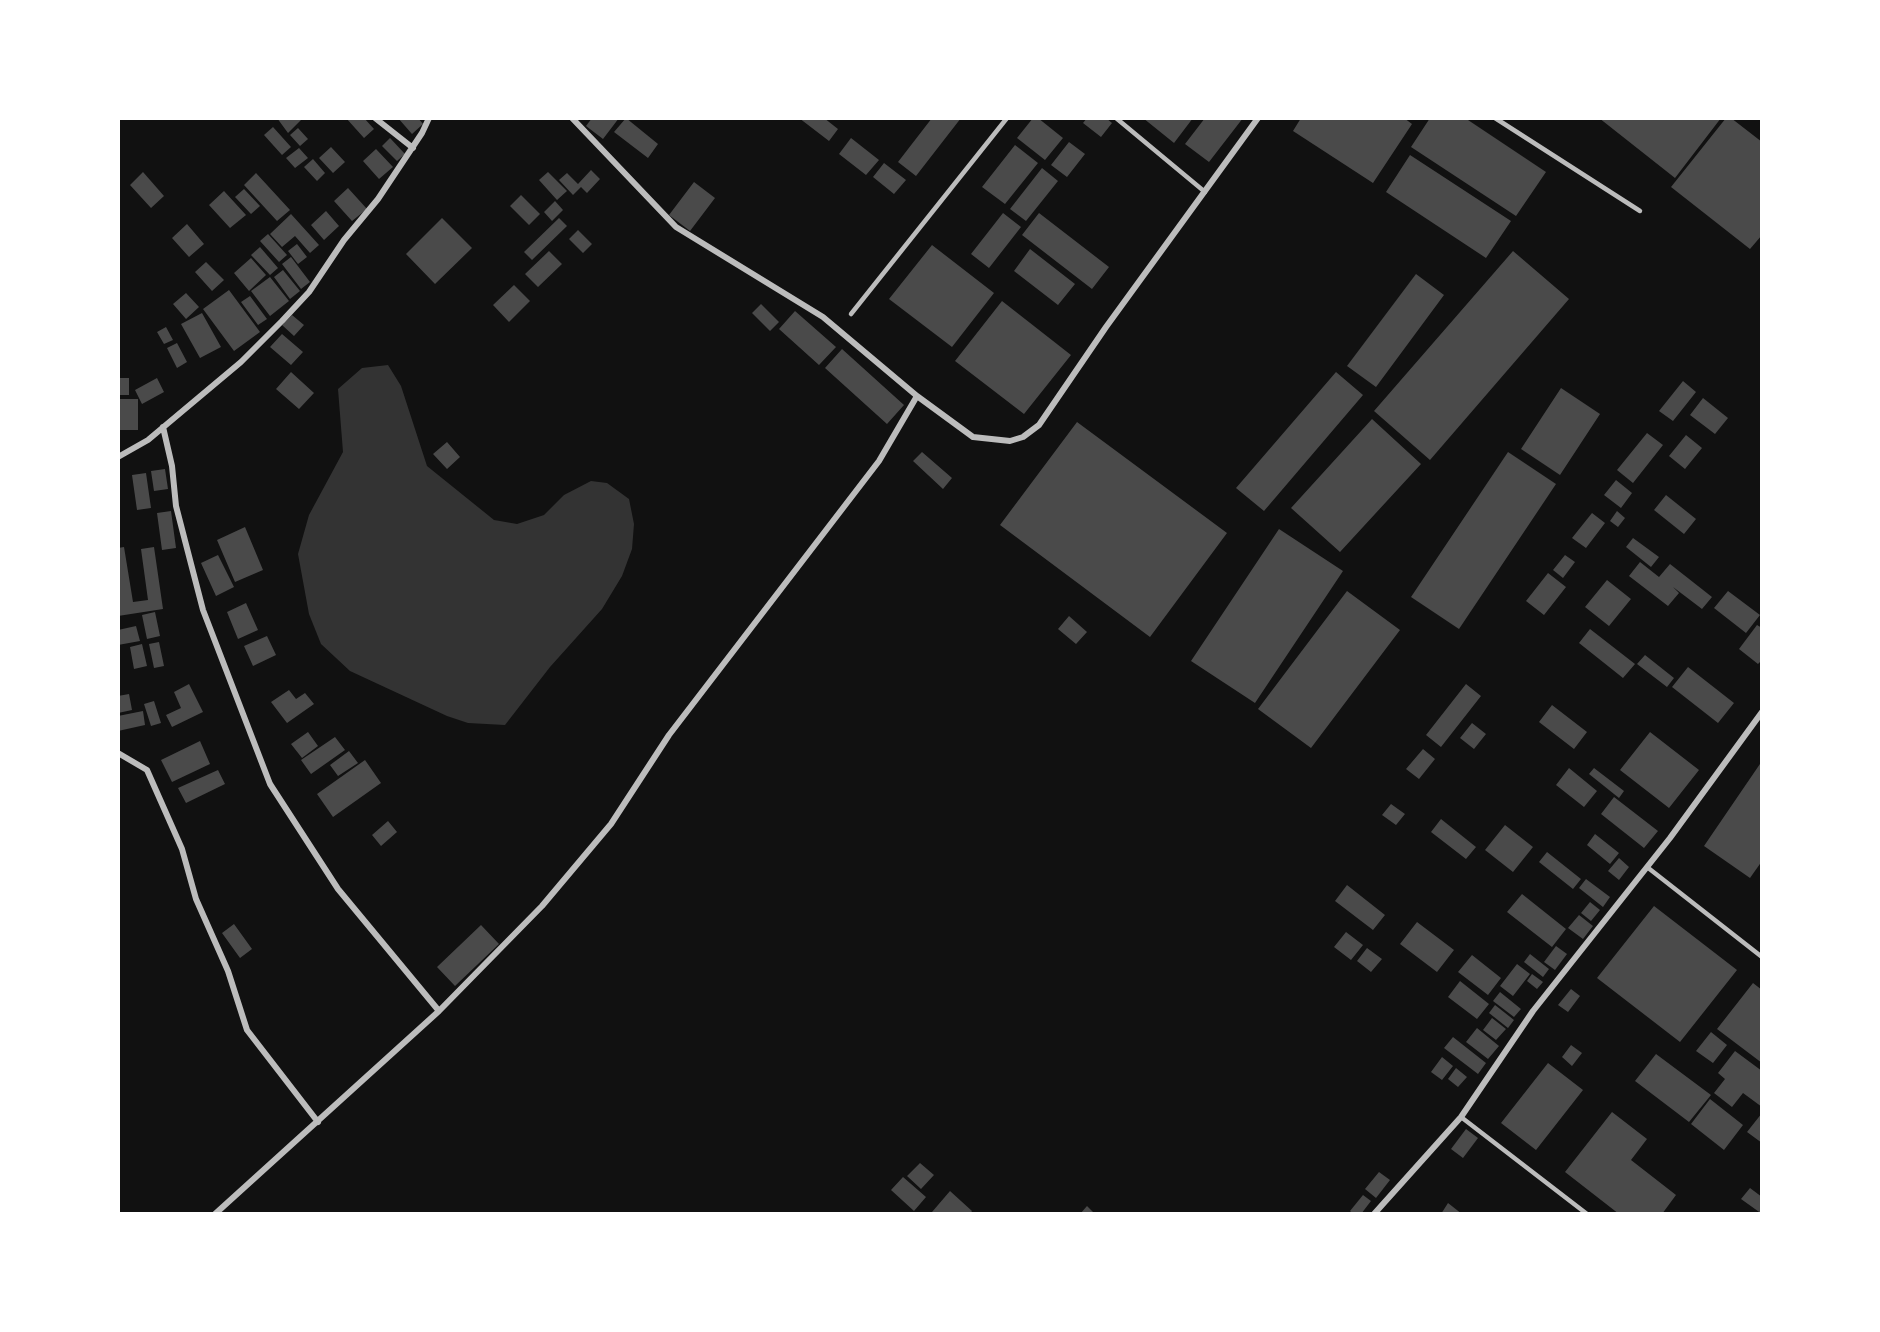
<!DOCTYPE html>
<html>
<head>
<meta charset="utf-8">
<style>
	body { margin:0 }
	#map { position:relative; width:1880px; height:1332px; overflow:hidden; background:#111; font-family:"Fira Sans",sans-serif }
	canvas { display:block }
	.frame { position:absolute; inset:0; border:120px solid #fff; pointer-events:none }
</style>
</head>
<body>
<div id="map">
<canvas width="1880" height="1332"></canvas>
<div class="frame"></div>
</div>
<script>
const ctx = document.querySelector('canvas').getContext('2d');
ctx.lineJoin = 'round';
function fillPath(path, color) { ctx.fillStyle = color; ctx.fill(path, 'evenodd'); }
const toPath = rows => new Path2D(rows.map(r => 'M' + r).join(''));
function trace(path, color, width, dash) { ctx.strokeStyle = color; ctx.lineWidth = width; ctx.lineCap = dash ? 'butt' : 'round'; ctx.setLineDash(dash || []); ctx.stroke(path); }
fillPath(toPath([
	[388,365,401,386,427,466,494,520,517,524,544,515,564,495,591,481,607,483,629,499,634,524,632,549,622,576,602,609,550,667,505,725,468,723,447,716,350,671,321,644,309,614,298,554,309,515,343,452,338,389,362,368]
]), '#333');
fillPath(toPath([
	[277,118,303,118,288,133],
	[346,118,364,118,374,129,364,138],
	[398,118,418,118,423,124,412,134],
	[592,118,619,118,603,139,586,126],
	[626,118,658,144,648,158,614,132],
	[799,118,824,118,838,129,829,141],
	[932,118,961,118,916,176,898,162],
	[1033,118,1038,118,1063,138,1045,160,1017,138],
	[1087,118,1106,118,1112,123,1101,137,1083,123],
	[1143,118,1193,118,1174,143],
	[1205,118,1243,118,1209,162,1185,144],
	[1301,118,1404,118,1412,124,1373,183,1293,131],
	[1430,118,1465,118,1546,172,1516,216,1411,147],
	[1599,118,1721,118,1675,178],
	[1726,118,1731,118,1762,142,1762,235,1750,249,1671,187],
	[273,127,291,147,282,155,264,135],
	[298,128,308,139,300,146,290,135],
	[390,138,405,154,397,161,382,146],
	[851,138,879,160,866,175,839,154],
	[1069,142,1085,154,1067,177,1051,165],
	[1015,145,1038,163,1005,204,982,187],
	[331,147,345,162,333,173,319,158],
	[299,148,308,158,295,168,286,158],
	[376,149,393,167,379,179,363,161],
	[1410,155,1511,221,1486,258,1386,192],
	[313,159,325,173,317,181,304,167],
	[884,163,906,180,894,194,873,177],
	[1042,168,1058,181,1026,221,1010,209],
	[591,170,600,179,587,193,581,187,573,195,559,180,567,173,578,184],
	[143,172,164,196,151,208,130,185],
	[548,172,567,191,557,200,539,180],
	[256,173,290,210,277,221,244,185],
	[694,182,715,198,690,231,669,215],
	[348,188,367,209,352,221,334,201],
	[244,189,260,206,251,214,235,197],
	[224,191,246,215,230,228,209,205],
	[521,195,540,214,529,225,510,206],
	[555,201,563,210,552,221,544,212],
	[326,211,339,226,324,240,311,225],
	[1003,213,1021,227,989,268,971,254],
	[1039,213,1109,267,1092,289,1022,235],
	[291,214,319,245,310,253,295,236,282,247,270,234],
	[442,218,472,248,435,284,406,254],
	[559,218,567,226,532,260,524,252],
	[187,224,204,244,189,257,172,238],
	[578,230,592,244,583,253,569,239],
	[268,234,287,255,279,262,260,241],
	[297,244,307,257,298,264,288,251],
	[932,245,994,293,952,347,889,299],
	[260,247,278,268,270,275,251,255],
	[1030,249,1075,284,1058,305,1014,271],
	[549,251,562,264,538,287,525,274],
	[1513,251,1569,299,1430,460,1374,411],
	[291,257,310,282,301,289,282,264],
	[251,258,266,275,249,291,234,273],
	[206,262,224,280,212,291,195,272],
	[283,270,300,291,290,299,274,277],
	[1416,274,1444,295,1376,387,1347,366],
	[270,277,289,301,270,316,251,291],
	[514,285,530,301,509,322,493,305],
	[229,290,260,332,234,351,203,309],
	[186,293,199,307,186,319,173,304],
	[250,296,267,319,258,325,241,302],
	[1002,301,1071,355,1024,414,955,361],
	[761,304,779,322,770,331,752,313],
	[795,311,836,347,819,365,779,329],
	[202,313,221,347,200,358,181,324],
	[292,315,304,325,294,336,282,325],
	[166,327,173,340,164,344,157,332],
	[282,334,303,352,291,365,270,347],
	[177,343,187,362,177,368,167,348],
	[842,349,904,405,887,424,825,368],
	[291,372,314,393,299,409,276,389],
	[1336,372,1363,395,1264,511,1236,488],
	[118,378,129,378,129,395,118,395],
	[157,378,164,392,142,404,135,390],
	[1683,381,1696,392,1673,421,1659,411],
	[1561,388,1600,414,1560,475,1521,449],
	[1703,398,1728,418,1715,434,1690,415],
	[119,399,138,399,138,430,119,430],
	[1372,419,1421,464,1340,552,1291,508],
	[1077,422,1227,533,1150,637,1000,525],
	[1647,433,1663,445,1633,483,1617,470],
	[1686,435,1702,448,1685,469,1669,456],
	[447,442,460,457,447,469,433,454],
	[922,452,952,478,943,489,913,461],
	[1508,452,1556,484,1459,629,1411,597],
	[165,469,168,489,154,491,151,471],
	[146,473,151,508,137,510,132,475],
	[1616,480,1632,493,1621,508,1604,495],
	[1666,495,1696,519,1684,534,1654,510],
	[171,511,176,548,162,550,157,513],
	[1617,511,1625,518,1618,527,1610,521],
	[1592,513,1605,523,1586,548,1572,538],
	[245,527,263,570,235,582,217,540],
	[1279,529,1343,571,1255,703,1191,661],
	[1633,538,1659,557,1651,567,1626,547],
	[124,547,133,602,148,600,141,549,154,547,163,609,118,616,118,548],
	[218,555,234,587,216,596,201,563],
	[1565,555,1575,562,1563,578,1553,570],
	[1640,562,1659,577,1670,564,1712,597,1702,609,1673,587,1679,593,1668,606,1629,576],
	[1548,573,1566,587,1544,615,1526,601],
	[1607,580,1631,599,1609,626,1585,607],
	[1347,591,1400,630,1311,748,1258,709],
	[1728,591,1760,615,1746,633,1714,608],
	[246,603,258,630,238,639,227,612],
	[155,612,160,636,147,639,142,615],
	[1069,616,1087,632,1076,644,1058,629],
	[1757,625,1762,628,1762,660,1758,664,1739,649],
	[136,626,140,641,118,645,118,630],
	[1590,629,1635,664,1623,678,1579,643],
	[267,636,276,655,253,666,244,646],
	[159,642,164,666,154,668,149,644],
	[142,644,147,666,134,669,130,647],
	[1645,655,1674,678,1667,687,1637,664],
	[1688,667,1734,703,1718,723,1672,687],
	[189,684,203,712,172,727,166,715,181,708,174,692],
	[1466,684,1481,696,1441,747,1426,735],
	[289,690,296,699,305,693,314,704,287,723,271,702],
	[129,694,132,710,118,713,118,696],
	[154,701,161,723,151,726,144,704],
	[1552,705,1587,732,1574,749,1539,722],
	[143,711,145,725,118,731,118,716],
	[1472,723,1486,734,1474,749,1460,738],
	[308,732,318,746,302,758,291,744],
	[1650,732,1699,770,1669,808,1620,770],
	[335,737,345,750,311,774,301,760],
	[200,741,210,764,172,782,161,760],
	[1423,749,1435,759,1419,779,1406,769],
	[349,751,358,763,338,776,330,765],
	[365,760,381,783,333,817,317,794],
	[1762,761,1762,861,1750,878,1704,846],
	[1569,768,1597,791,1584,807,1556,785],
	[1594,768,1624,791,1619,798,1589,774],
	[218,770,225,784,186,803,178,788],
	[1614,797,1658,831,1644,848,1601,814],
	[1391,804,1405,814,1396,825,1382,815],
	[1441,819,1476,847,1466,859,1431,832],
	[388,821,397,832,381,846,372,835],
	[1505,825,1533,847,1513,872,1485,850],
	[1595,834,1619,853,1610,864,1587,845],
	[1547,852,1581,879,1573,889,1539,862],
	[1619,858,1629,867,1619,880,1608,871],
	[1586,879,1610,897,1603,907,1579,888],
	[1347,885,1385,915,1373,930,1335,901],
	[1522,894,1566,929,1552,947,1507,912],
	[1590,902,1600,910,1591,921,1581,913],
	[1654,906,1737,970,1680,1042,1597,978],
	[1579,915,1593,926,1583,939,1568,928],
	[1417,922,1454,950,1437,972,1400,944],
	[234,924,252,949,240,958,222,933],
	[481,925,499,944,455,986,437,967],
	[1346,932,1363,945,1351,960,1334,947],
	[1556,946,1567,954,1555,970,1544,962],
	[1367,948,1382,959,1371,972,1357,961],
	[1530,954,1549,969,1543,977,1524,962],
	[1472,955,1501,978,1488,995,1458,972],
	[1517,964,1530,974,1513,996,1500,986],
	[1532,974,1543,982,1537,989,1527,981],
	[1460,981,1489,1004,1477,1019,1448,997],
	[1753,983,1762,990,1762,1063,1717,1029],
	[1571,989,1580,996,1568,1012,1558,1005],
	[1500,992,1521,1009,1514,1017,1493,1001],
	[1495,1005,1514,1020,1508,1028,1489,1013],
	[1492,1018,1506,1029,1496,1040,1483,1030],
	[1477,1028,1499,1046,1488,1059,1466,1042],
	[1711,1032,1727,1045,1713,1063,1696,1051],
	[1453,1037,1486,1063,1478,1074,1444,1048],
	[1571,1045,1582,1053,1572,1066,1562,1057],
	[1735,1051,1762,1071,1762,1107,1743,1093,1732,1107,1714,1093,1725,1079,1718,1073],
	[1656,1054,1711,1095,1689,1122,1635,1081],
	[1442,1057,1453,1066,1442,1080,1431,1072],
	[1548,1063,1583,1090,1536,1150,1501,1123],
	[1456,1068,1467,1077,1458,1087,1448,1079],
	[1710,1099,1743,1125,1724,1150,1691,1124],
	[1612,1112,1647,1139,1631,1160,1676,1195,1662,1214,1619,1214,1565,1172],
	[1762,1113,1762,1143,1747,1132],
	[1466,1129,1478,1138,1463,1158,1451,1149],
	[920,1163,934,1175,921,1189,907,1176],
	[1379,1172,1390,1180,1376,1198,1365,1189],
	[903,1177,926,1197,914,1211,891,1190],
	[1750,1188,1762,1197,1762,1214,1741,1199],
	[950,1191,972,1211,970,1214,932,1212],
	[1363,1195,1371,1201,1361,1214,1353,1214,1350,1211],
	[1448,1203,1462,1214,1441,1214],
	[1087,1206,1095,1214,1080,1214]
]), '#4a4a4a');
trace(toPath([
	[1116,118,1205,192],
	[1495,118,1640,211],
	[851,314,1007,118],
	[1647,867,1762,957],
	[1461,1117,1587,1214]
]), '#bcbcbc', 4.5);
trace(toPath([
	[375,118,413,148],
	[572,118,676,227,823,317,917,396,973,437,1010,441,1023,437,1039,425,1106,327,1258,118],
	[163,427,172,466,176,506,203,610,270,784,338,889,439,1011],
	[118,457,148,440,241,362,282,321,309,292,344,240,378,199,422,133,429,118],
	[118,753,147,770,182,849,196,899,228,971,247,1030,318,1122],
	[215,1214,439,1011,542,906,611,824,669,735,879,461,917,396],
	[1374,1214,1461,1117,1533,1011,1670,838,1762,712]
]), '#bcbcbc', 6);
</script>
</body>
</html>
